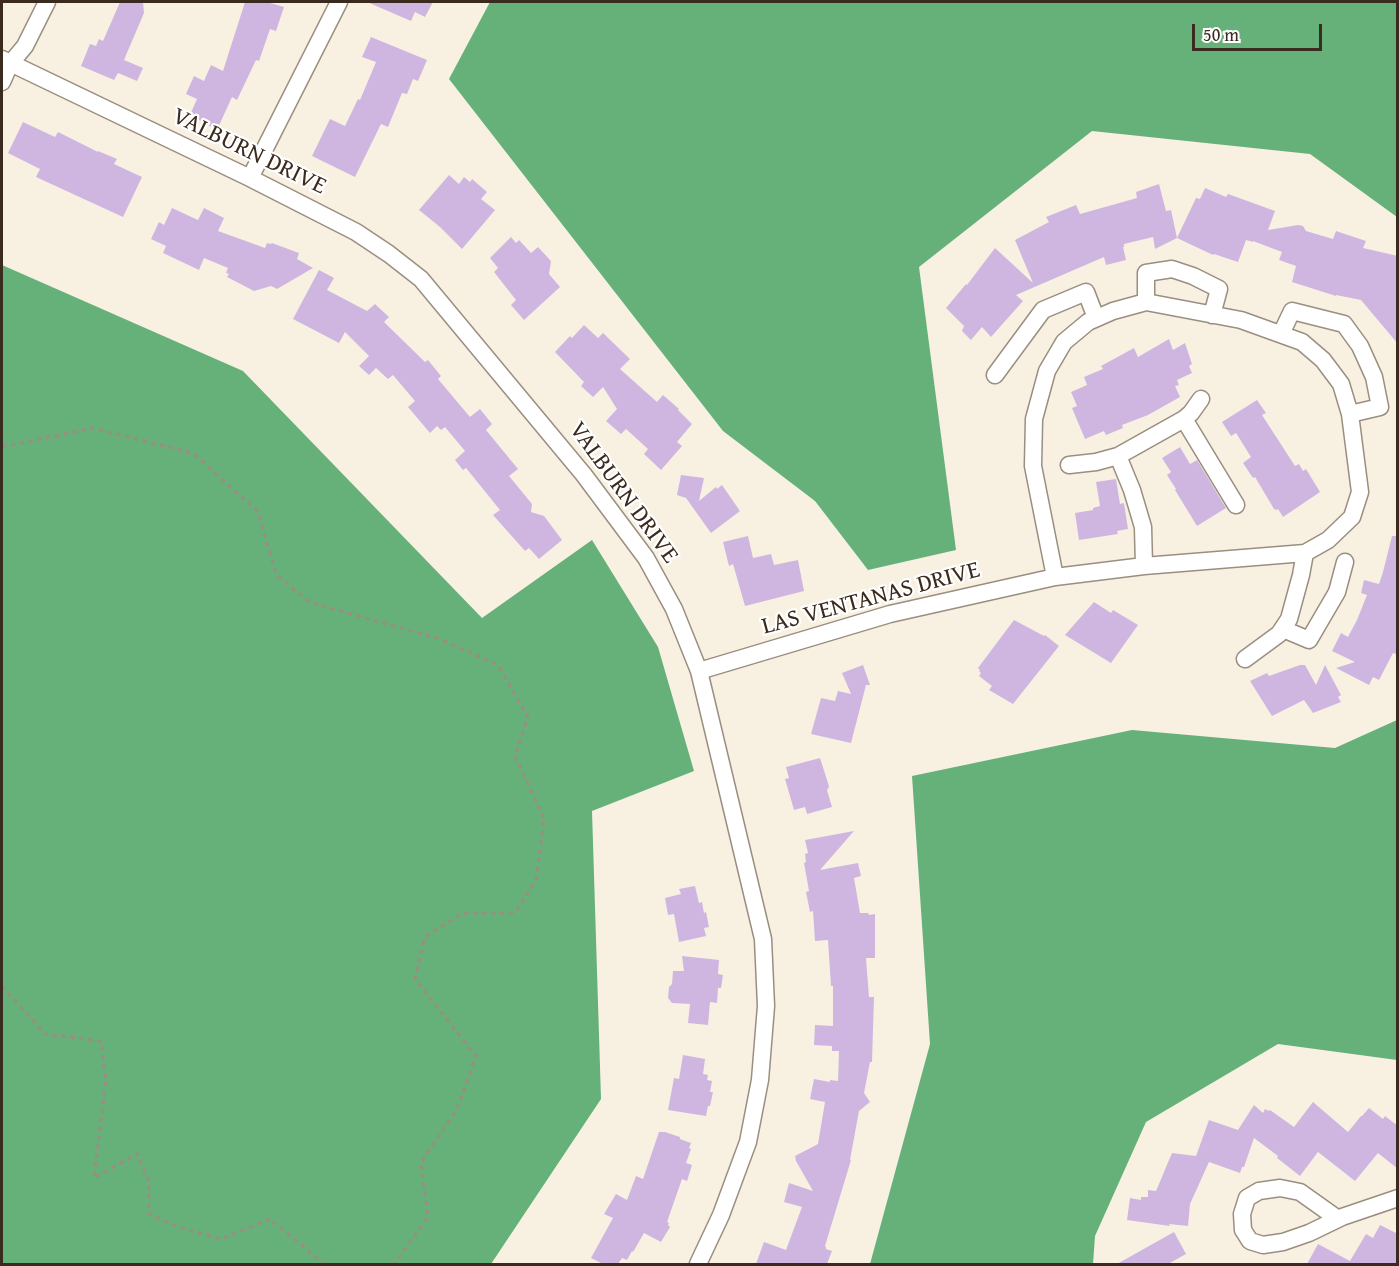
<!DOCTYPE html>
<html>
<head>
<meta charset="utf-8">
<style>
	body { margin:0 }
	#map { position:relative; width:1399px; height:1266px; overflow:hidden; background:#f8f1e2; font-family:"Gentium Book Plus",serif }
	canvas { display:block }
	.frame { position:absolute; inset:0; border:3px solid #3b2a1e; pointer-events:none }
	.scale { position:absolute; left:1192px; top:24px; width:130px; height:27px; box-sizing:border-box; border:3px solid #3b2a1e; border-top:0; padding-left:8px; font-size:18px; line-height:21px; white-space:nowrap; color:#3b2a1e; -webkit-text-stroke:4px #fff; paint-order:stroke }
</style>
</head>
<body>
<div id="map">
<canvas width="1399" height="1266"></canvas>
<div class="frame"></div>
<div class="scale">50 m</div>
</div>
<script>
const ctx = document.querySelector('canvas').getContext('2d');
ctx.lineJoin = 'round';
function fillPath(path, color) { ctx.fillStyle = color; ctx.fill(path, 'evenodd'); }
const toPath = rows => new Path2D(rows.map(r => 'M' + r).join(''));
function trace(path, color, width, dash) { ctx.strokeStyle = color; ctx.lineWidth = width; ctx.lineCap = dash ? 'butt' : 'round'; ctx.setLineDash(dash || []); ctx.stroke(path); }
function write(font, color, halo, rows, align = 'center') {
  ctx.font = font + ' "Gentium Book Plus",serif'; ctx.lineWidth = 4.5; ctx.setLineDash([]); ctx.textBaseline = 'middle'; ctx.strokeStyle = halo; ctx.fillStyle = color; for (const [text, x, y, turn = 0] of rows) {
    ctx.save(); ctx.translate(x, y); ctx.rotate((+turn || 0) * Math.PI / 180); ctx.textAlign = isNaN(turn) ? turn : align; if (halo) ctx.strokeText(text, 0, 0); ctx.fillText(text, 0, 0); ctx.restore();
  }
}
fillPath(toPath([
	[490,2,1397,2,1397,217,1310,154,1092,131,919,267,956,550,868,570,815,501,723,431,449,79],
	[2,265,243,371,482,618,592,540,658,647,694,771,592,811,601,1099,491,1264,2,1264],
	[1397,720,1397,1060,1278,1044,1146,1122,1095,1236,1093,1264,870,1264,930,1044,912,776,1132,730,1335,748]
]), '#66b17a');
fillPath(toPath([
	[120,2,143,2,144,13,124,60,143,68,137,81,118,73,114,80,81,66,90,44,96,46,99,39,103,41],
	[245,2,267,2,284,7,276,31,270,29,259,61,256,60,237,100,232,97,217,130,190,115,197,99,186,94,194,76,204,81,211,65,223,71],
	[367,2,433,2,425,17,415,12,411,21],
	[371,37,427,60,418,81,413,79,407,94,402,93,388,127,381,124,355,177,312,156,330,119,345,126,358,99,360,100,376,62,362,57],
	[23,122,55,137,58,132,98,152,98,151,117,159,114,164,142,177,123,217,36,177,40,169,8,153],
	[449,175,459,184,464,177,470,182,472,179,487,192,481,199,495,210,462,249,440,227,419,210],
	[1159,184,1166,211,1171,210,1177,238,1196,198,1200,199,1205,188,1226,197,1228,194,1275,211,1268,230,1298,225,1303,226,1306,231,1333,239,1336,231,1366,241,1363,248,1398,256,1398,344,1361,300,1336,295,1336,296,1292,282,1296,266,1279,260,1282,252,1253,241,1253,242,1246,240,1238,262,1214,254,1213,255,1177,238,1155,249,1153,237,1124,244,1124,247,1123,247,1126,260,1106,265,1104,257,1016,295,1023,301,991,337,982,327,971,340,962,331,964,326,946,308,966,284,967,285,995,248,1033,283,1015,240,1049,222,1046,217,1076,205,1080,214,1137,198,1136,192],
	[172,208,198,220,204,208,224,218,218,231,265,248,267,243,271,244,272,243,299,253,297,259,313,268,277,289,271,286,254,291,227,277,229,274,226,273,228,268,204,258,199,270,163,253,166,246,151,239,159,222,164,225],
	[511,237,516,243,519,240,531,253,538,247,551,261,549,274,560,287,524,320,511,305,516,300,494,272,498,268,490,258],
	[319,270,334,278,327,290,367,311,375,304,389,317,384,322,425,362,428,360,441,376,438,379,470,417,480,409,492,424,486,430,518,469,509,476,532,504,531,512,544,516,562,540,539,559,529,548,525,551,493,515,500,510,466,468,463,470,455,460,465,451,445,427,441,430,437,426,430,433,408,407,415,401,393,375,388,379,376,368,369,375,359,366,369,356,345,332,339,343,293,319],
	[584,325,598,338,603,333,630,359,620,369,657,402,663,395,679,409,678,410,692,424,677,442,682,446,661,470,644,454,648,449,626,429,621,434,606,421,617,409,603,387,593,397,581,386,584,382,555,352,570,336,572,338],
	[1169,339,1173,350,1185,343,1192,364,1189,366,1192,373,1177,380,1179,385,1175,386,1180,397,1148,415,1122,425,1123,428,1106,435,1104,431,1085,439,1072,408,1077,406,1071,392,1087,385,1084,377,1103,369,1101,366,1134,348,1138,357],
	[1257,400,1266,413,1262,415,1295,466,1299,464,1303,471,1306,469,1320,492,1283,517,1278,509,1276,510,1274,509,1255,477,1253,478,1243,463,1251,457,1236,433,1231,436,1222,422],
	[1180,447,1190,464,1197,460,1226,508,1197,526,1175,490,1176,489,1167,475,1171,472,1162,458],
	[681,475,704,478,699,501,716,487,717,489,722,485,740,511,711,533,686,498,677,495],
	[1116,479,1120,504,1124,503,1128,529,1117,531,1118,534,1079,540,1075,513,1093,510,1093,508,1100,506,1096,482],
	[748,536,753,558,771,554,774,565,798,560,804,591,745,606,733,564,729,566,723,542],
	[1392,536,1398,536,1398,655,1393,653,1379,680,1373,677,1369,685,1336,668,1355,662,1332,651,1341,633,1348,637,1357,620,1367,595,1361,593,1364,580,1379,584,1383,572],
	[1094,602,1111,613,1113,610,1138,625,1111,663,1065,635],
	[1014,620,1044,636,1045,635,1059,646,1013,704,989,690,992,686,979,676,981,673,979,671,980,670,978,668],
	[863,665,870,685,866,685,851,743,811,734,821,698,835,701,838,691,851,694,842,673],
	[1300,665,1305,665,1316,685,1325,665,1341,695,1338,697,1341,702,1313,713,1304,700,1272,716,1250,681,1267,673,1269,676],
	[820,758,828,783,829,787,827,790,832,807,807,814,805,807,794,810,785,779,789,778,786,767],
	[854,831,820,870,858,863,861,876,854,878,860,913,868,913,869,915,875,914,875,958,866,958,869,997,874,997,872,1062,870,1062,864,1093,870,1102,859,1111,850,1160,851,1160,825,1246,826,1247,826,1249,832,1251,827,1264,756,1264,764,1242,786,1250,802,1207,784,1202,789,1183,813,1191,796,1161,795,1156,818,1144,825,1102,810,1099,814,1079,830,1082,830,1080,838,1081,839,1051,832,1051,832,1046,814,1045,815,1025,833,1026,833,986,831,986,828,940,815,941,813,911,810,912,806,892,809,891,804,863,806,862,805,854,808,853,805,840],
	[695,886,699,903,702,902,704,913,706,912,709,927,704,928,706,936,679,942,674,914,668,915,665,898,681,894,679,889],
	[682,956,719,960,718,974,723,975,721,988,718,988,717,1003,710,1002,708,1025,688,1023,690,1004,672,1003,668,998,669,987,672,984,673,971,684,971],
	[683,1055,705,1059,703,1074,708,1075,707,1080,712,1081,710,1092,713,1092,710,1106,708,1106,706,1116,668,1110,674,1078,679,1079],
	[1313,1102,1348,1132,1361,1116,1362,1116,1369,1108,1383,1119,1385,1116,1398,1126,1398,1169,1378,1153,1355,1181,1318,1152,1300,1176,1277,1158,1278,1156,1254,1138,1244,1167,1242,1167,1240,1173,1209,1162,1190,1204,1188,1226,1169,1224,1170,1226,1127,1220,1130,1198,1141,1200,1141,1197,1148,1197,1148,1190,1156,1191,1172,1153,1196,1156,1209,1120,1238,1130,1254,1105,1263,1113,1265,1109,1269,1111,1270,1110,1294,1127],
	[659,1132,665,1132,680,1137,680,1139,691,1143,689,1148,691,1149,686,1163,692,1165,687,1181,682,1179,667,1222,669,1223,668,1225,670,1227,661,1242,644,1233,633,1252,632,1251,627,1260,622,1258,618,1264,603,1264,591,1258,613,1218,604,1214,616,1194,627,1200,636,1176,643,1179],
	[1380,1225,1398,1234,1398,1264,1307,1264,1318,1244,1350,1261,1366,1234,1373,1238],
	[1174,1232,1186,1254,1168,1264,1117,1264]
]), '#cfb6e1');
const minor = toPath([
	[2,59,250,178,356,232,389,254,421,279,584,475,646,558,674,609,699,671,763,939,766,1006,760,1080,748,1142,721,1215,698,1264],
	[2,82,10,64,25,46,47,2],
	[250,178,339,2],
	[1146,302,1241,320,1302,342,1323,360,1341,384,1350,414,1360,492,1352,517,1328,540,1305,553,1144,566,1055,577,1033,466,1034,419,1047,371,1064,342,1088,322,1113,311,1146,302],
	[1146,302,1146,273,1172,269,1193,276,1219,289,1212,315],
	[1281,334,1292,311,1344,324,1360,346,1374,377,1380,407,1350,414],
	[995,375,1043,310,1086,292,1096,318],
	[1184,419,1236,505],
	[1118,456,1132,490,1143,527,1144,566],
	[1069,465,1096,462,1118,456,1184,419,1191,413,1201,399],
	[1283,629,1309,640,1337,592,1345,562],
	[1245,659,1279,634,1289,619,1301,575,1305,553],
	[699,671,890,614,1055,577],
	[1338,1219,1300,1192,1280,1188,1259,1191,1247,1198,1242,1214,1243,1230,1250,1241,1263,1245,1283,1242,1309,1233,1338,1219,1342,1217,1398,1198]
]);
trace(minor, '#9a8e80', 19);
trace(toPath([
	[2,447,92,428,193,453,258,512,276,574,309,602,440,639,498,665,528,717,515,756,544,819,536,880,515,913,463,913,425,937,415,979,476,1056,457,1109,421,1162,428,1217,394,1264,392,1264],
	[2,986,45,1034,101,1041,106,1081,94,1178,137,1154,149,1182,149,1214,181,1228,221,1239,270,1219,324,1264]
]), '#9a8e80', 3, [4.5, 4.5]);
trace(minor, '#fff', 16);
write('24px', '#3b2a1e', '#fff', [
	["VALBURN DRIVE",249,152,26],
	["VALBURN DRIVE",623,493,54],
	["LAS VENTANAS DRIVE",871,599,-15]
]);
</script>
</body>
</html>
